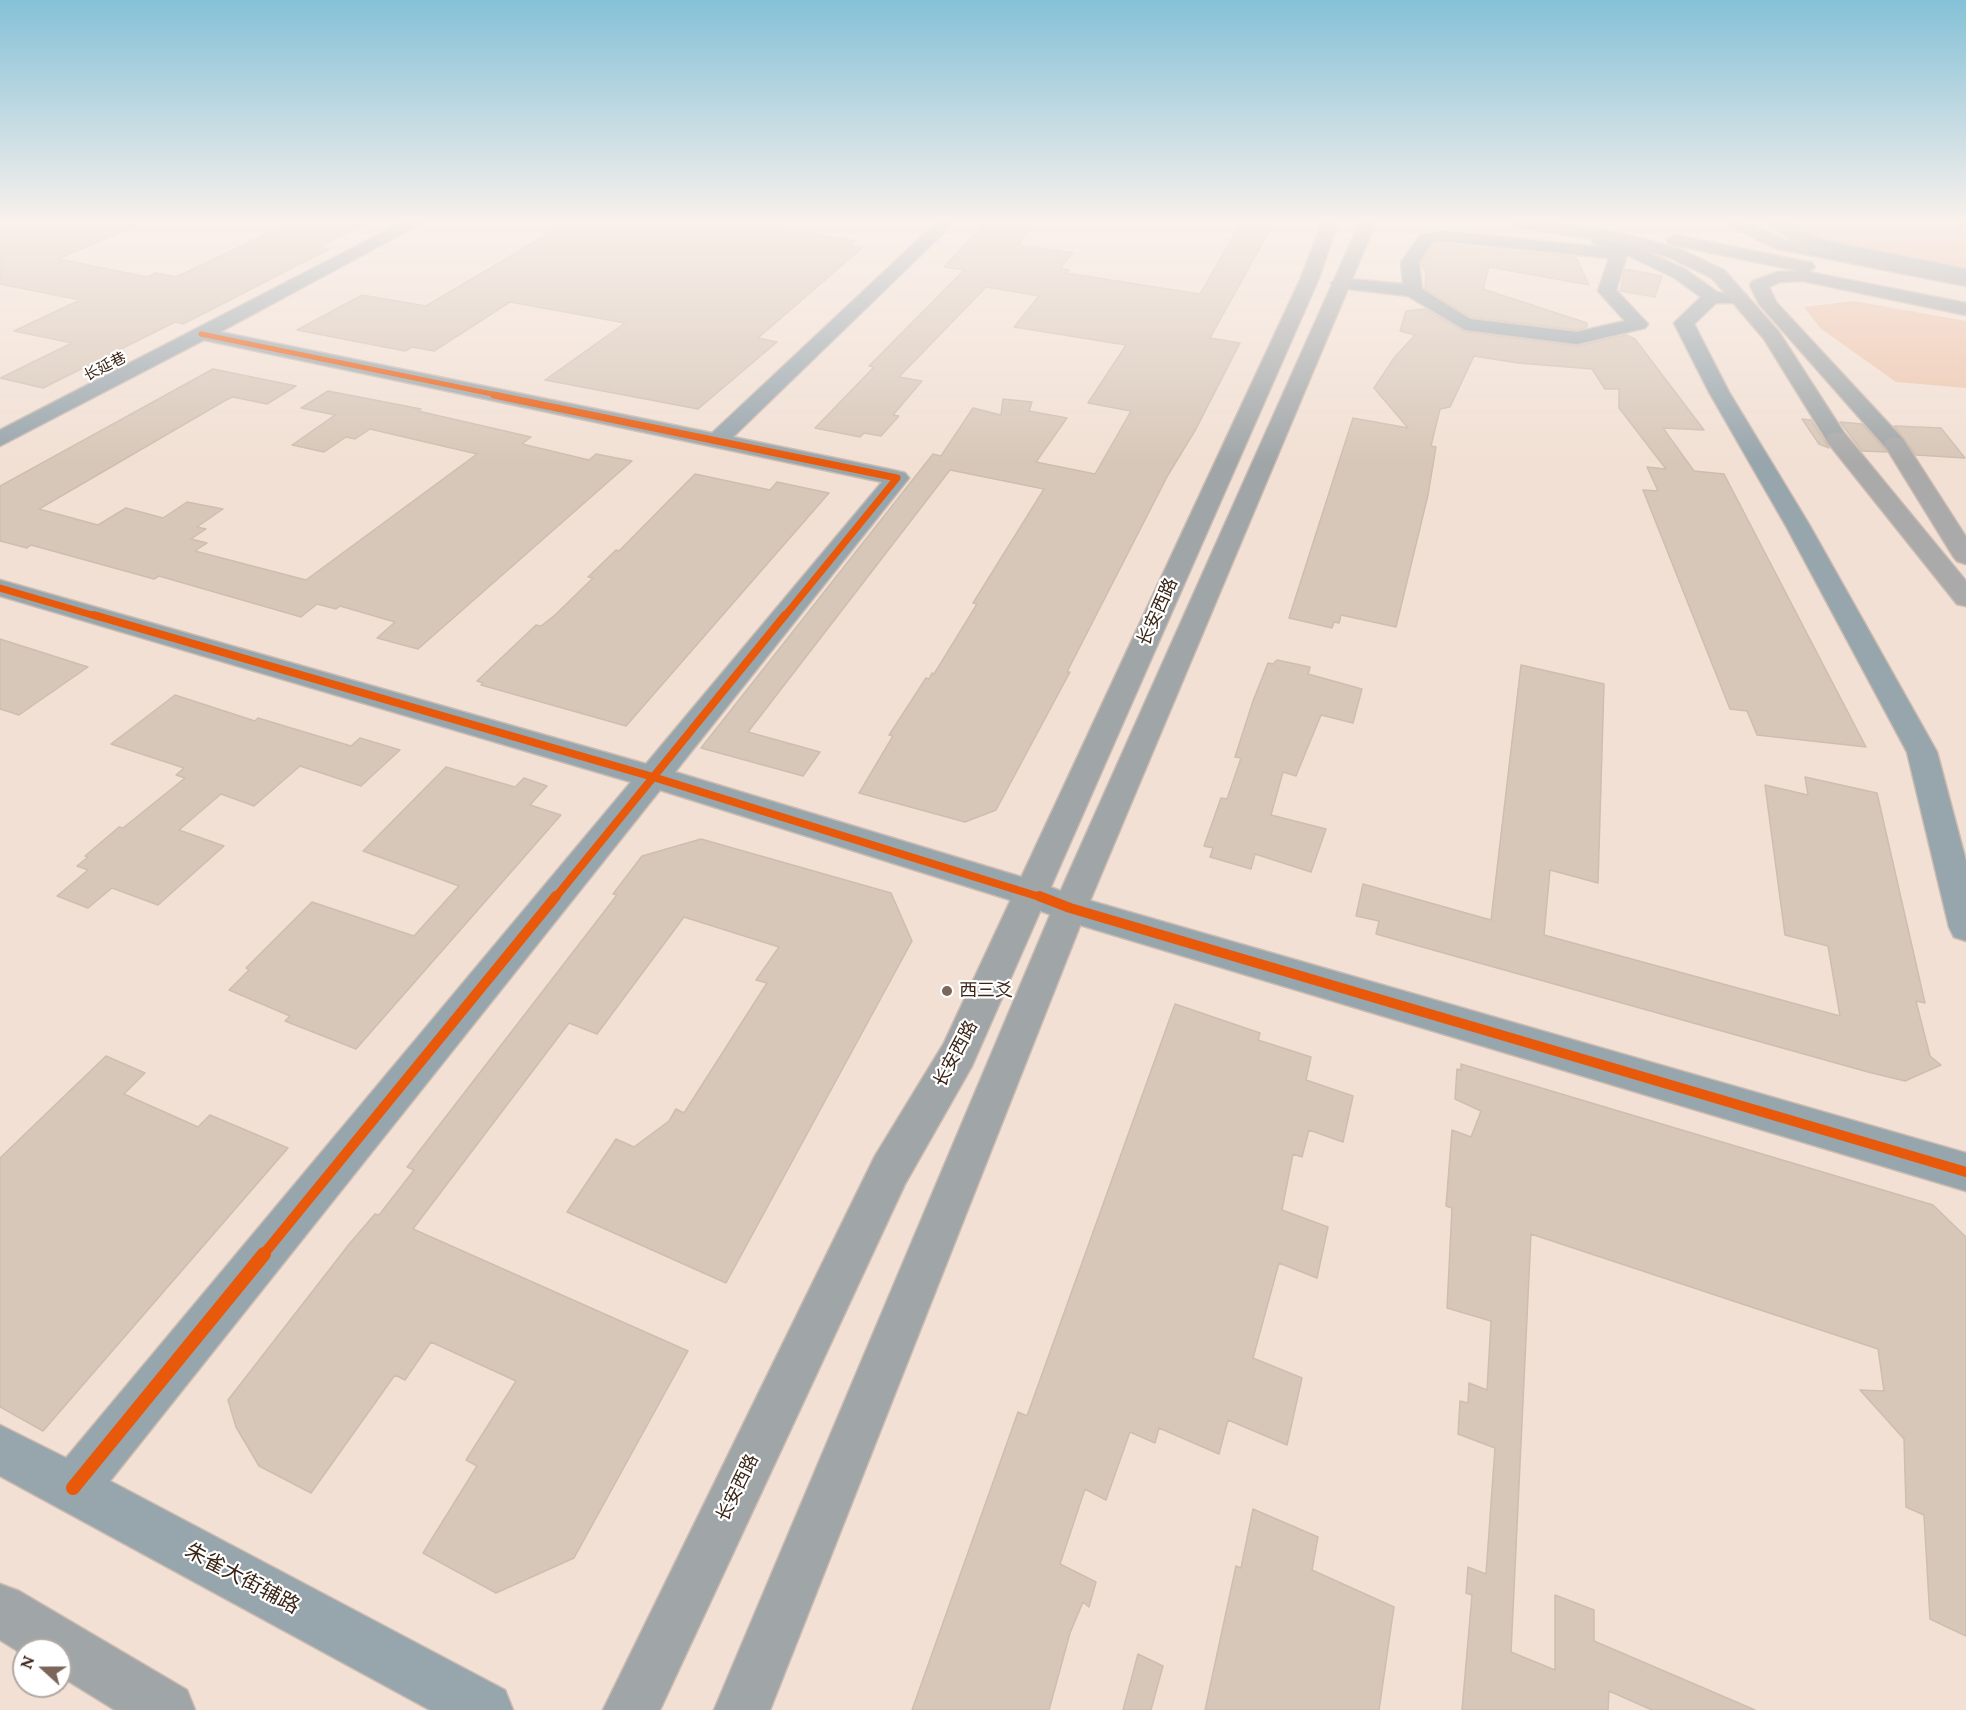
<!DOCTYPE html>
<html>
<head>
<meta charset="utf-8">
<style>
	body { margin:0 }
	#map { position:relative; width:1966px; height:1710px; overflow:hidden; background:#f2e0d4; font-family:Lora,serif }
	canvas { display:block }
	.north { position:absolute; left:12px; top:1638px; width:60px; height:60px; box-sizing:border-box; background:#fff; border:2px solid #b1a8a2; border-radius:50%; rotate:291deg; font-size:16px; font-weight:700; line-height:24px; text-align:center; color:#3b2517 }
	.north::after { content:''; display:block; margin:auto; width:21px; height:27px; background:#7b6659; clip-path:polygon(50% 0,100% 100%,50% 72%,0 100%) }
</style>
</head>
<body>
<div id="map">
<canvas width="1966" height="1710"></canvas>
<div class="north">N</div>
</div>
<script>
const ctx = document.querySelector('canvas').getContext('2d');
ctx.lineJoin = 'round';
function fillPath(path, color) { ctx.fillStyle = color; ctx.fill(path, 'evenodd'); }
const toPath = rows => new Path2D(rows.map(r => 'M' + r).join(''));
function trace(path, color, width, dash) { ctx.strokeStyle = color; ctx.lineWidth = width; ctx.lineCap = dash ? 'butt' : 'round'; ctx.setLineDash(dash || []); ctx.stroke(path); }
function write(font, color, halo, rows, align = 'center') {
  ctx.font = font + ' Lora,"Noto Sans SC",serif'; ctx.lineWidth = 4.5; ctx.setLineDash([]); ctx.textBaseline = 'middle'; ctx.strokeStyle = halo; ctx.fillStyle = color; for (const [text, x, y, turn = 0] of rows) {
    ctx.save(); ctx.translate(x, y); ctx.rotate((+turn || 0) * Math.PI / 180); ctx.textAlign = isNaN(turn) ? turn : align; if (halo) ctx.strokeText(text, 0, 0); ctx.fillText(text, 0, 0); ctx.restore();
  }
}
fillPath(toPath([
	[1787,222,1966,222,1966,270,1835,244,1804,233],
	[1854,301,1966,321,1966,388,1896,382,1820,328,1804,307]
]), '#edc4ac');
const building = toPath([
	[12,222,144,222,58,259,148,277,156,273,176,277,292,222,367,222,319,247,329,249,226,302,183,324,175,322,43,388,0,378,72,343,14,331,80,300,0,284,0,227,12,222],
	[568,222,620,227,627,222,736,222,856,241,850,246,862,248,758,338,777,342,698,409,545,380,625,323,510,302,434,351,412,347,405,351,297,330,362,295,426,306,568,222],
	[985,222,1036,222,1018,245,1073,253,1060,268,1069,270,1066,273,1200,294,1241,222,1272,226,1210,338,1240,343,1196,429,1168,475,1067,672,1070,672,996,810,965,822,859,793,893,736,889,735,926,678,929,679,932,673,934,674,977,604,973,603,1044,489,950,470,748,732,820,752,803,776,701,748,933,454,941,456,973,408,1001,415,1003,399,1032,402,1029,411,1067,418,1036,462,1095,474,1131,411,1088,403,1126,345,1014,327,1039,296,986,287,899,377,922,381,893,415,899,416,881,436,864,433,860,437,815,428,874,367,869,366,964,270,944,267,985,222],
	[1441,244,1576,257,1589,285,1489,267,1483,289,1587,323,1587,327,1577,330,1471,317,1425,289,1426,274,1421,263,1433,245,1441,244],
	[1625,269,1662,276,1655,297,1620,291,1625,269],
	[1425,309,1465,332,1577,346,1626,335,1635,339,1704,430,1663,428,1694,471,1724,474,1866,747,1757,735,1747,711,1730,709,1643,490,1658,491,1647,467,1666,469,1619,408,1619,389,1605,389,1592,369,1518,363,1474,356,1450,407,1440,409,1431,446,1436,447,1428,495,1396,627,1341,615,1339,623,1334,622,1332,628,1289,618,1353,418,1408,428,1374,388,1394,358,1415,335,1400,331,1406,311,1425,309],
	[213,369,296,386,267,404,233,397,226,400,39,509,98,525,126,508,163,518,187,502,223,509,197,527,206,529,191,539,207,543,195,551,306,580,477,454,370,429,355,439,346,437,324,452,292,445,335,415,301,408,328,391,421,409,418,411,531,437,522,444,589,460,596,454,632,461,418,649,377,638,395,622,340,606,336,609,317,604,301,617,159,576,154,579,31,545,27,548,0,541,0,486,213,369],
	[1802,419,1811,420,1829,448,1819,444,1802,419],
	[1840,422,1862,424,1887,452,1862,451,1840,422],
	[1894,426,1941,428,1965,458,1916,455,1894,426],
	[695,474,770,490,777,482,829,493,626,726,481,685,483,683,477,681,536,625,541,626,555,615,593,578,588,577,616,550,619,551,695,474],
	[0,639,88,667,19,715,0,709,0,639],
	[1277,660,1310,667,1308,674,1362,689,1353,723,1321,715,1296,776,1283,772,1271,815,1326,829,1311,872,1255,854,1251,869,1210,857,1213,848,1204,846,1221,798,1227,799,1241,758,1235,757,1253,701,1268,663,1273,664,1277,660],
	[1521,665,1604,684,1598,883,1550,870,1544,935,1840,1016,1828,946,1785,935,1765,785,1808,795,1805,777,1877,793,1925,1003,1916,1001,1930,1056,1941,1065,1905,1081,1868,1072,1376,934,1379,921,1356,916,1363,884,1491,920,1521,665],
	[175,695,255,721,258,718,351,746,360,738,400,750,361,786,300,766,254,806,221,794,179,830,224,846,158,905,112,888,88,908,57,896,88,870,77,866,88,857,85,856,119,827,123,828,185,778,176,775,184,768,111,744,175,695],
	[446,767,515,787,524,778,547,786,530,805,561,815,356,1049,285,1021,290,1016,229,990,249,970,246,968,312,902,414,936,459,886,363,851,446,767],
	[701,839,891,893,912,941,726,1283,567,1212,616,1139,634,1147,669,1121,676,1109,684,1113,767,983,756,980,779,947,684,917,597,1034,569,1023,413,1229,688,1351,574,1558,496,1593,423,1553,477,1466,466,1460,516,1381,431,1342,405,1380,395,1375,311,1493,259,1466,236,1427,228,1400,350,1243,375,1214,379,1215,414,1170,407,1167,617,895,613,894,642,856,701,839],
	[1175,1004,1260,1033,1258,1040,1311,1057,1306,1080,1353,1096,1343,1142,1309,1130,1302,1157,1293,1154,1282,1210,1328,1227,1317,1278,1279,1263,1253,1358,1302,1378,1287,1445,1228,1420,1219,1454,1159,1428,1155,1443,1130,1432,1106,1500,1085,1489,1060,1564,1096,1582,1089,1607,1083,1602,1070,1633,1049,1710,912,1710,1018,1412,1027,1416,1175,1004],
	[106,1056,145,1073,124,1094,198,1127,210,1115,288,1148,43,1431,0,1407,0,1158,106,1056],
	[1461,1064,1933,1205,1966,1237,1966,1636,1930,1619,1924,1515,1906,1507,1904,1439,1860,1390,1884,1391,1878,1349,1531,1234,1511,1652,1555,1670,1555,1595,1594,1610,1594,1641,1755,1710,1652,1710,1609,1691,1608,1710,1462,1710,1472,1595,1466,1593,1468,1567,1486,1574,1495,1448,1458,1434,1460,1401,1468,1403,1469,1383,1487,1390,1491,1321,1447,1308,1452,1208,1446,1206,1452,1130,1471,1137,1481,1111,1455,1099,1457,1069,1461,1070,1461,1064],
	[1253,1509,1318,1537,1312,1570,1394,1607,1379,1710,1205,1710,1236,1566,1241,1568,1253,1509],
	[1138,1654,1163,1666,1151,1710,1123,1710,1138,1654]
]);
fillPath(building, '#d7c7b8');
trace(building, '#cebeaf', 1.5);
const minor = toPath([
	[403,222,424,222,220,332,712,433,937,222,955,222,733,437,897,471,905,473,909,478,675,772,1031,880,1077,897,1966,1153,1966,1191,1070,922,1020,903,660,790,110,1481,505,1690,513,1710,430,1710,0,1476,0,1425,66,1458,631,782,0,596,0,580,646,764,882,482,204,340,0,446,0,430,403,222],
	[1768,222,1788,222,1800,230,1832,242,1966,269,1966,279,1822,250,1788,238,1768,222],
	[1442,231,1600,247,1592,242,1595,238,1601,237,1624,242,1685,269,1717,292,1734,295,1736,299,1734,303,1716,303,1694,324,1729,392,1810,526,1937,752,1966,861,1966,941,1954,937,1949,927,1907,752,1786,526,1709,392,1674,323,1701,297,1673,277,1627,255,1616,290,1648,324,1645,328,1577,344,1465,330,1408,296,1340,288,1331,283,1340,278,1403,284,1401,262,1420,235,1442,231],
	[1442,241,1609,258,1598,291,1625,321,1577,332,1470,319,1422,289,1419,262,1432,243,1442,241]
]);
const major = toPath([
	[1322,222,1338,222,1319,278,972,1066,905,1184,660,1710,603,1710,875,1156,944,1043,1301,278,1322,222],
	[1360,222,1376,222,1087,908,770,1710,714,1710,1053,908,1360,222],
	[1509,222,1551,222,1620,233,1680,249,1724,270,1779,332,1848,439,1845,444,1829,444,1764,339,1712,278,1668,257,1618,243,1517,227,1509,222],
	[1724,222,1746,222,1785,240,1966,276,1966,286,1774,248,1724,222],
	[1675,235,1812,263,1815,267,1808,272,1966,303,1966,315,1803,281,1780,282,1769,287,1776,302,1903,439,1906,444,1903,449,1887,449,1759,304,1750,285,1753,281,1777,272,1799,271,1669,244,1667,240,1675,235],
	[0,1584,19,1591,187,1690,195,1710,115,1710,60,1676,60,1650,24,1650,24,1655,0,1640,0,1584]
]);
const highway = toPath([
	[1837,432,1845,434,1966,581,1966,606,1957,604,1829,444,1826,439,1829,434,1837,432],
	[1895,437,1903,439,1966,537,1966,564,1957,561,1953,556,1884,444,1887,439,1895,437]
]);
trace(minor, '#cbbbb1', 3);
trace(major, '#cbbbb1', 3);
trace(highway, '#cbbbb1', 3);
trace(toPath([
	[1851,222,1857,232],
	[1959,222,1966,224]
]), '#a6a7a6', 2, [1.5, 2]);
fillPath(minor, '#97a5ac');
fillPath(major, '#a0a6a8');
fillPath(highway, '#aaa');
trace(toPath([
	[201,334,502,396]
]), '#e8590c', 5);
trace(toPath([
	[494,395,897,478,784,617],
	[0,588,99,617]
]), '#e8590c', 7);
trace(toPath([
	[94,615,653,777,1043,898],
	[555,898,785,615]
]), '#e8590c', 8);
trace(toPath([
	[1039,896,1070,908,1966,1172],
	[263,1255,556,896]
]), '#e8590c', 10);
trace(toPath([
	[73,1488,264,1254]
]), '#e8590c', 14);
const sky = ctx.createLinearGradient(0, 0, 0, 462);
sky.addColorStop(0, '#85c1d7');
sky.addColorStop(0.48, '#f9f1ec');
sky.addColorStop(1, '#f9f1ec00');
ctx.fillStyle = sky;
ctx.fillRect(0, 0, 1966, 462);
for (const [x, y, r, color] of [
	[947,991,6,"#7b6659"]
]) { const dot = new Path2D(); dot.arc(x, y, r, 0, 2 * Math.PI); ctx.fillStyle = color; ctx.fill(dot); trace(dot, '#fff', 2); }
write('15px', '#3b2517', '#fff', [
	["长延巷",105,367,-27]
]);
write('18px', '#3b2517', '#fff', [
	["长安西路",1158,612,-66],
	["长安西路",956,1054,-62],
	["长安西路",738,1488,-64]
]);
write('18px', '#3b2517', '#fff', [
	["西三爻",959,991]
], 'left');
write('21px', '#3b2517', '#fff', [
	["朱雀大街辅路",242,1579,28]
]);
</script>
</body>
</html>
